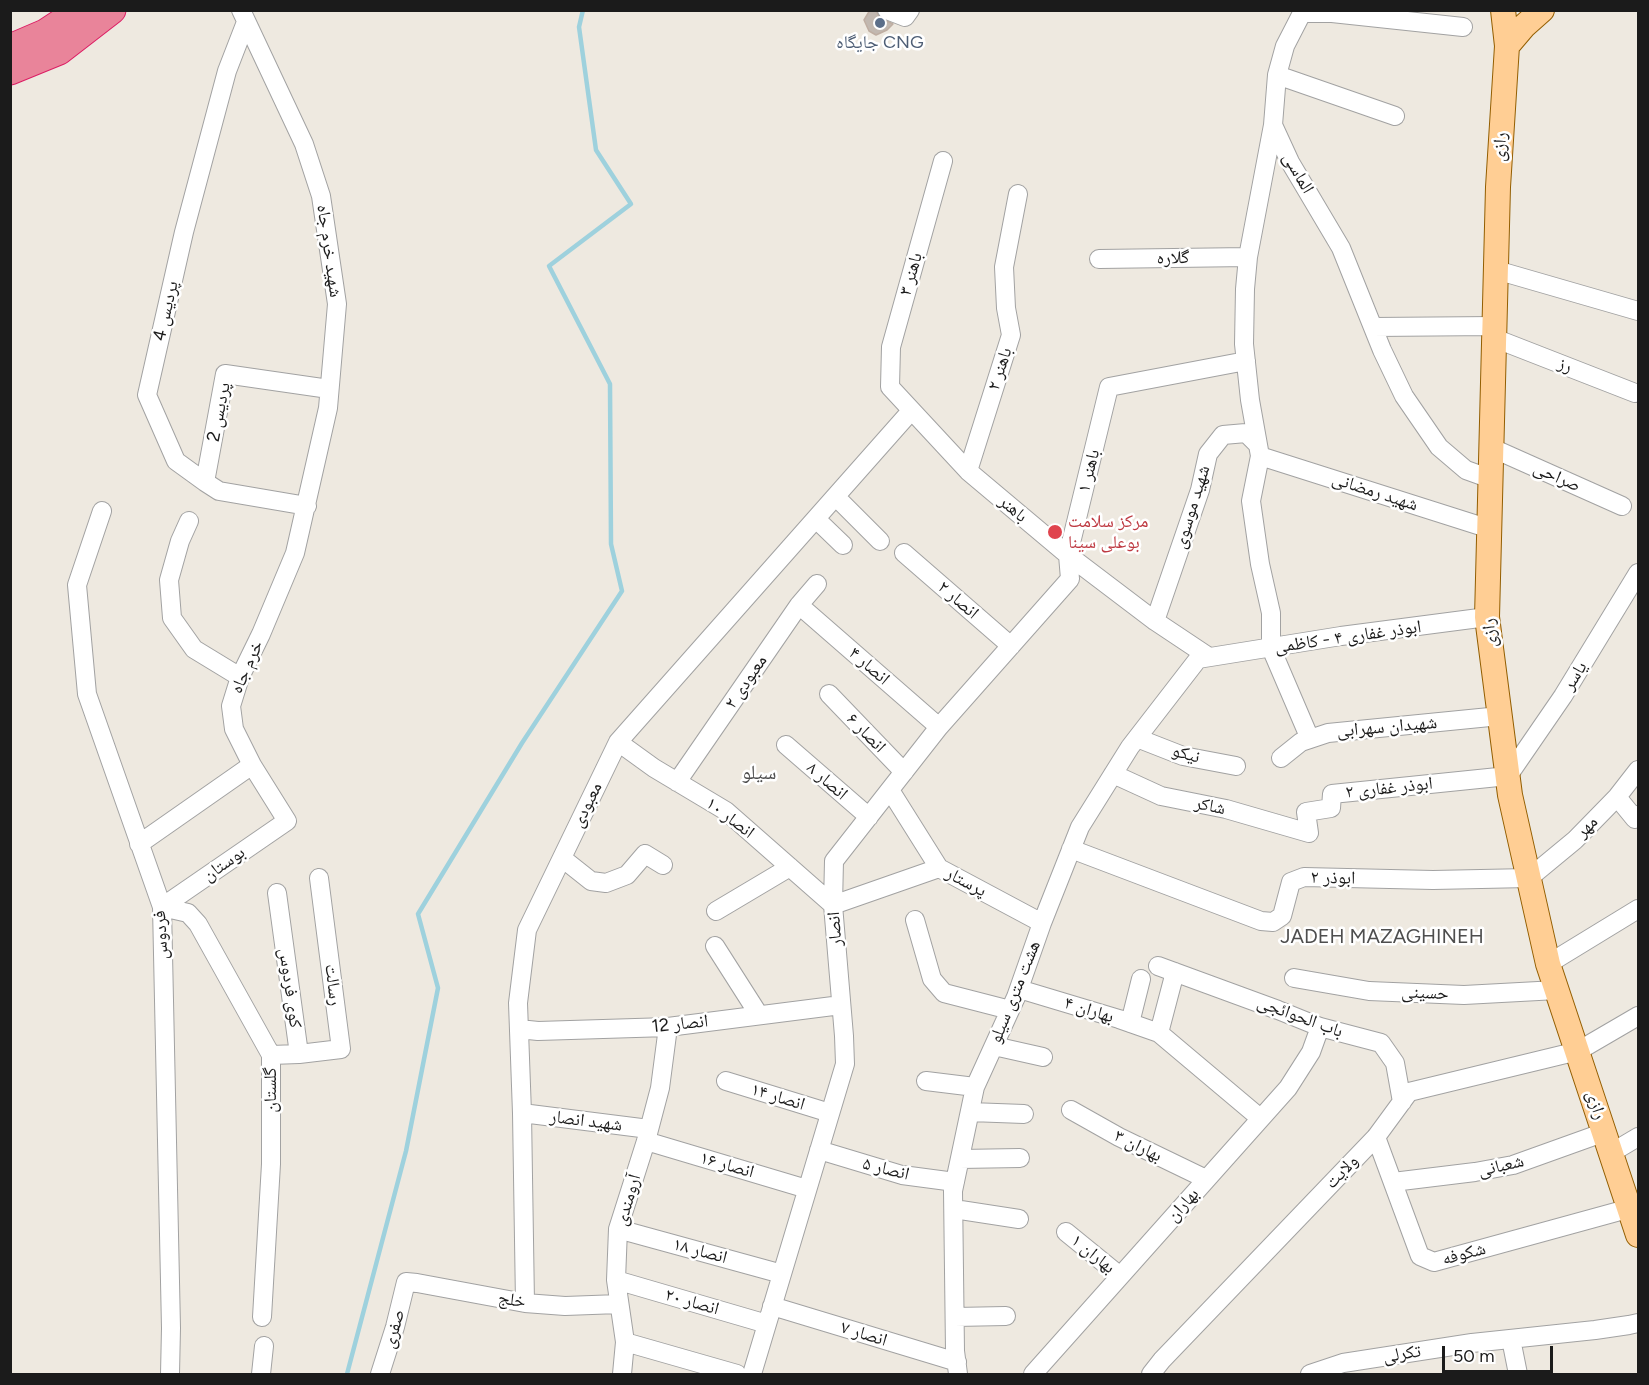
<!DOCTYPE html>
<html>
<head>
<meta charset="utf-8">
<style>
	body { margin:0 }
	#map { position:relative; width:1649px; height:1385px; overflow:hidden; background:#eee9e0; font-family:Figtree,sans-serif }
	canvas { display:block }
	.frame { position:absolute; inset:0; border:12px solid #1b1b1b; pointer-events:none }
	.scale { position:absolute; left:1442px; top:1346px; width:111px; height:27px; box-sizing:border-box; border:3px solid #1b1b1b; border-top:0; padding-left:8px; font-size:18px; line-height:21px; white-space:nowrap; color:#1b1b1b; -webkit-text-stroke:4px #fff; paint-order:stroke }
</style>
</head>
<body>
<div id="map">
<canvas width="1649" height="1385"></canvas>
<div class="frame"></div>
<div class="scale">50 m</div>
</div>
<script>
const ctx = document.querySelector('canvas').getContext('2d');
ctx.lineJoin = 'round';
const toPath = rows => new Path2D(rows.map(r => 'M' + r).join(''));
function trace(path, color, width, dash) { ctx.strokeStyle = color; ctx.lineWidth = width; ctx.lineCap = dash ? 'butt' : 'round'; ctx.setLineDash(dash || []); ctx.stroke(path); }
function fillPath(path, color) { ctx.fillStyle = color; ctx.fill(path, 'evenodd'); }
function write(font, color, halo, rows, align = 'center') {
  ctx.font = font + ' Figtree,"Noto Naskh Arabic",sans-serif'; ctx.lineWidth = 5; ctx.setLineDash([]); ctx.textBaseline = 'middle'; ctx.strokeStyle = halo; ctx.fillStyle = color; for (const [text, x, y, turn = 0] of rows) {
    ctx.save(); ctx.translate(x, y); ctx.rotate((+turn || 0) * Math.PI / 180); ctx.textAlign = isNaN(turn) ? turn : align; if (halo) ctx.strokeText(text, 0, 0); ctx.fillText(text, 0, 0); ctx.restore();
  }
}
trace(toPath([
	[347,1374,406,1151,438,988,418,914,522,743,622,591,611,544,610,384,549,266,631,204,596,150,579,27,583,10]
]), '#9ed1dd', 4.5);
const building = toPath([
	[870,10,876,10,879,17,893,24,887,30,876,35,869,31,864,20,870,10]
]);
fillPath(building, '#c2b8b0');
trace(building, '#bfaea2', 1.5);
const minor = toPath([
	[887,10,905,17,910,10],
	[246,22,227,71,184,232,147,395,176,461,205,482,219,491,307,506],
	[1463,27,1332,13,1302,13,1285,46,1277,75,1273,125,1290,162,1341,248,1382,350,1404,396,1439,447,1466,470,1491,479],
	[1277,75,1395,116],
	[1273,125,1248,257,1245,289,1244,344,1250,400,1260,456,1251,501,1260,564,1271,613,1271,648,1310,739],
	[943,161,891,347,890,387,968,471,1068,555,1155,621,1209,657],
	[1099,259,1248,257],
	[1496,270,1638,311],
	[1373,327,1495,326],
	[1494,338,1635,393],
	[1492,448,1622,506],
	[1260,456,1490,529],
	[968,471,1011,335,1006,308,1004,267,1018,194],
	[205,482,225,374,329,389],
	[836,497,880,541],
	[102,511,77,585,87,694,162,907,171,1328,170,1374],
	[816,519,843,545],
	[189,521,180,541,169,580,172,618,194,649,240,677],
	[904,553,1011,646],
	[799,605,939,727],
	[1155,621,1200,490,1208,454,1223,435,1246,433,1258,445],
	[829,694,904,772],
	[1137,738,1183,756,1236,766],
	[618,742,654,768,726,811,833,905],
	[786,745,869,817],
	[1281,758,1301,742,1328,733,1500,716],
	[1113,774,1161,796,1226,809,1309,833,1306,812,1331,808,1332,794,1508,776,1563,696,1638,573],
	[677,782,799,605,817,584],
	[890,790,939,868,1042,923],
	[1617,797,1635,819,1638,815],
	[139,844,252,765],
	[1071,849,1261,921,1273,922,1282,916,1291,882,1304,877,1433,880,1529,878,1575,840,1617,797,1638,770],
	[562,858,591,881,606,883,627,875,645,854,663,865],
	[833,905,939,868],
	[162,907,287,821,252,765,234,729,231,706,240,677,261,634,295,553,328,408,337,304,321,196,304,144,241,10],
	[162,907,188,913,198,924,271,1055,271,1164,262,1317],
	[716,911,790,867],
	[915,920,932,979,944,993,1010,1010],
	[715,946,759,1015],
	[1548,964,1638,909],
	[1158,966,1278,1010,1320,1027,1381,1043,1395,1063,1402,1102],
	[1294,978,1369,991,1464,995,1557,990],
	[1019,989,1119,1019,1159,1033,1260,1118],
	[1130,1023,1141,979],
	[519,1029,538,1031,668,1027,841,1005],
	[1159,1033,1175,972],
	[994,1046,1043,1057],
	[299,1054,341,1049,319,878],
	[271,1055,299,1054,277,893],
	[726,1081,830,1113],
	[926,1081,975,1087],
	[1071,1110,1119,1137,1206,1179],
	[970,1112,1024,1114],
	[522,1113,649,1129],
	[1376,1137,1420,1256,1434,1262,1638,1206],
	[646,1141,807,1189],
	[819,1150,902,1175,955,1182],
	[1611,1153,1638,1137],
	[960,1159,1020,1158],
	[1393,1182,1475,1172,1513,1165,1605,1132],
	[954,1209,1019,1219],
	[618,1229,782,1274],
	[1066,1232,1120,1276],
	[616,1280,767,1324],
	[525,1303,522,1113,518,1003,527,930,618,742,911,411],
	[772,1306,957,1362],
	[955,1317,1006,1316],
	[1511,1339,1518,1374],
	[625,1342,737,1374],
	[261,1374,264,1346],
	[380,1374,395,1327,406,1282,417,1283,525,1303,565,1306,619,1304],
	[622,1374,625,1342,616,1280,618,1229,646,1141,660,1088,668,1027],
	[752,1374,845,1064,844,1036,833,905,834,861,939,727,1070,579,1068,555,1109,387,1246,361],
	[958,1374,955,1351,953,1191,975,1087,1016,997,1042,923,1080,827,1130,747,1198,659,1341,636,1487,617],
	[1033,1374,1288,1088,1311,1052,1320,1027],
	[1151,1374,1162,1360,1376,1137,1409,1092,1578,1051,1638,1016],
	[1310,1374,1343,1363,1472,1343,1595,1330,1629,1325,1638,1323]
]);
const major = toPath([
	[1503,10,1507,46,1498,187,1487,617,1510,795,1548,964,1638,1235],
	[1507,46,1524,26,1542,10]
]);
const highway = toPath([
	[10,48,45,33,80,10],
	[10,71,59,51,112,10]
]);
trace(minor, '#a2a2a2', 20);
trace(major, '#935e00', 26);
trace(highway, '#dc1d64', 29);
trace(minor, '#fff', 18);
trace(major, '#ffce94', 24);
trace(highway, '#e9849a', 27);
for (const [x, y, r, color] of [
	[880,23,6,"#5c6f8a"],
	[1055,532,8,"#e0444e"]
]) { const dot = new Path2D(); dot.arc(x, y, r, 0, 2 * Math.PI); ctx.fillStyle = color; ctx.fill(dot); trace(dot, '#fff', 2); }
write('18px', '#4e5e75', '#fff', [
	["جایگاه CNG",880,43]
]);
write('18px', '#1b1b1b', '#fff', [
	["رازی",1500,147,-87],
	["الماسی",1298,173,60],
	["شهید خرم جاه",329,251,82],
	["گلاره",1173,258,-1],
	["باهنر ۳",911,274,-74],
	["پردیس 4",166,311,-77],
	["رز",1565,365,21],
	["باهنر ۲",1000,369,-72],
	["پردیس 2",219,412,-79],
	["باهنر ۱",1089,471,-76],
	["صراحی",1557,477,24],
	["شهید رمضانی",1375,492,18],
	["شهید موسوی",1192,507,-73],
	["باهنر",1013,509,40],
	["انصار ۲",958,600,41],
	["رازی",1490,633,-96],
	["ابوذر غفاری ۴ - کاظمی",1348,637,-8],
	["انصار ۴",869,666,41],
	["خرم جاه",247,667,-66],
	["یاسر",1575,676,-58],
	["معبودی ۲",746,682,-56],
	["شهیدان سهرابی",1387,727,-5],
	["انصار ۶",866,733,46],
	["نیکو",1186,754,16],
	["انصار ۸",827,781,41],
	["ابوذر غفاری ۲",1389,788,-6],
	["معبودی",587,805,-64],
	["شاکر",1210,806,12],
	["انصار ۱۰",730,818,37],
	["مهر",1587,827,-45],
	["بوستان",224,864,-35],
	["ابوذر ۲",1333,878,1],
	["پرستار",966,882,28],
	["انصار",835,929,-94],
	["فردوس",161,935,-93],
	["رسالت",333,985,83],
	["کوی فردوس",290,988,82],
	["هشت متری سیلو",1015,992,-68],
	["حسینی",1425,993,2],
	["بهاران ۴",1089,1010,17],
	["باب الحوائجی",1300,1017,20],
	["انصار 12",680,1024,-6],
	["گلستان",271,1090,-90],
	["انصار ۱۴",778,1097,17],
	["رازی",1596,1105,72],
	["شهید انصار",586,1121,7],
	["بهاران ۳",1138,1146,26],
	["انصار ۱۶",727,1165,16],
	["شعبانی",1501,1166,-13],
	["انصار ۵",886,1169,14],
	["ولایت",1342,1172,-46],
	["آرومندی",628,1200,-74],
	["بهاران",1183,1205,-48],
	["انصار ۱۸",700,1251,15],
	["۱ بهاران",1093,1254,39],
	["شکوفه",1464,1254,-15],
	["خلج",512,1300,9],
	["انصار ۲۰",692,1302,16],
	["صفری",394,1329,-74],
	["انصار ۷",864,1334,17],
	["تکرلی",1402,1354,-9]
]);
write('18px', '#be3a42', '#fff', [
	["مرکز سلامت",1068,522],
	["بوعلی سینا",1068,543]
], 'left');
write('20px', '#4e4e4e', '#fff', [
	["سیلو",759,773],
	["JADEH MAZAGHINEH",1382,937]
]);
</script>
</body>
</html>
